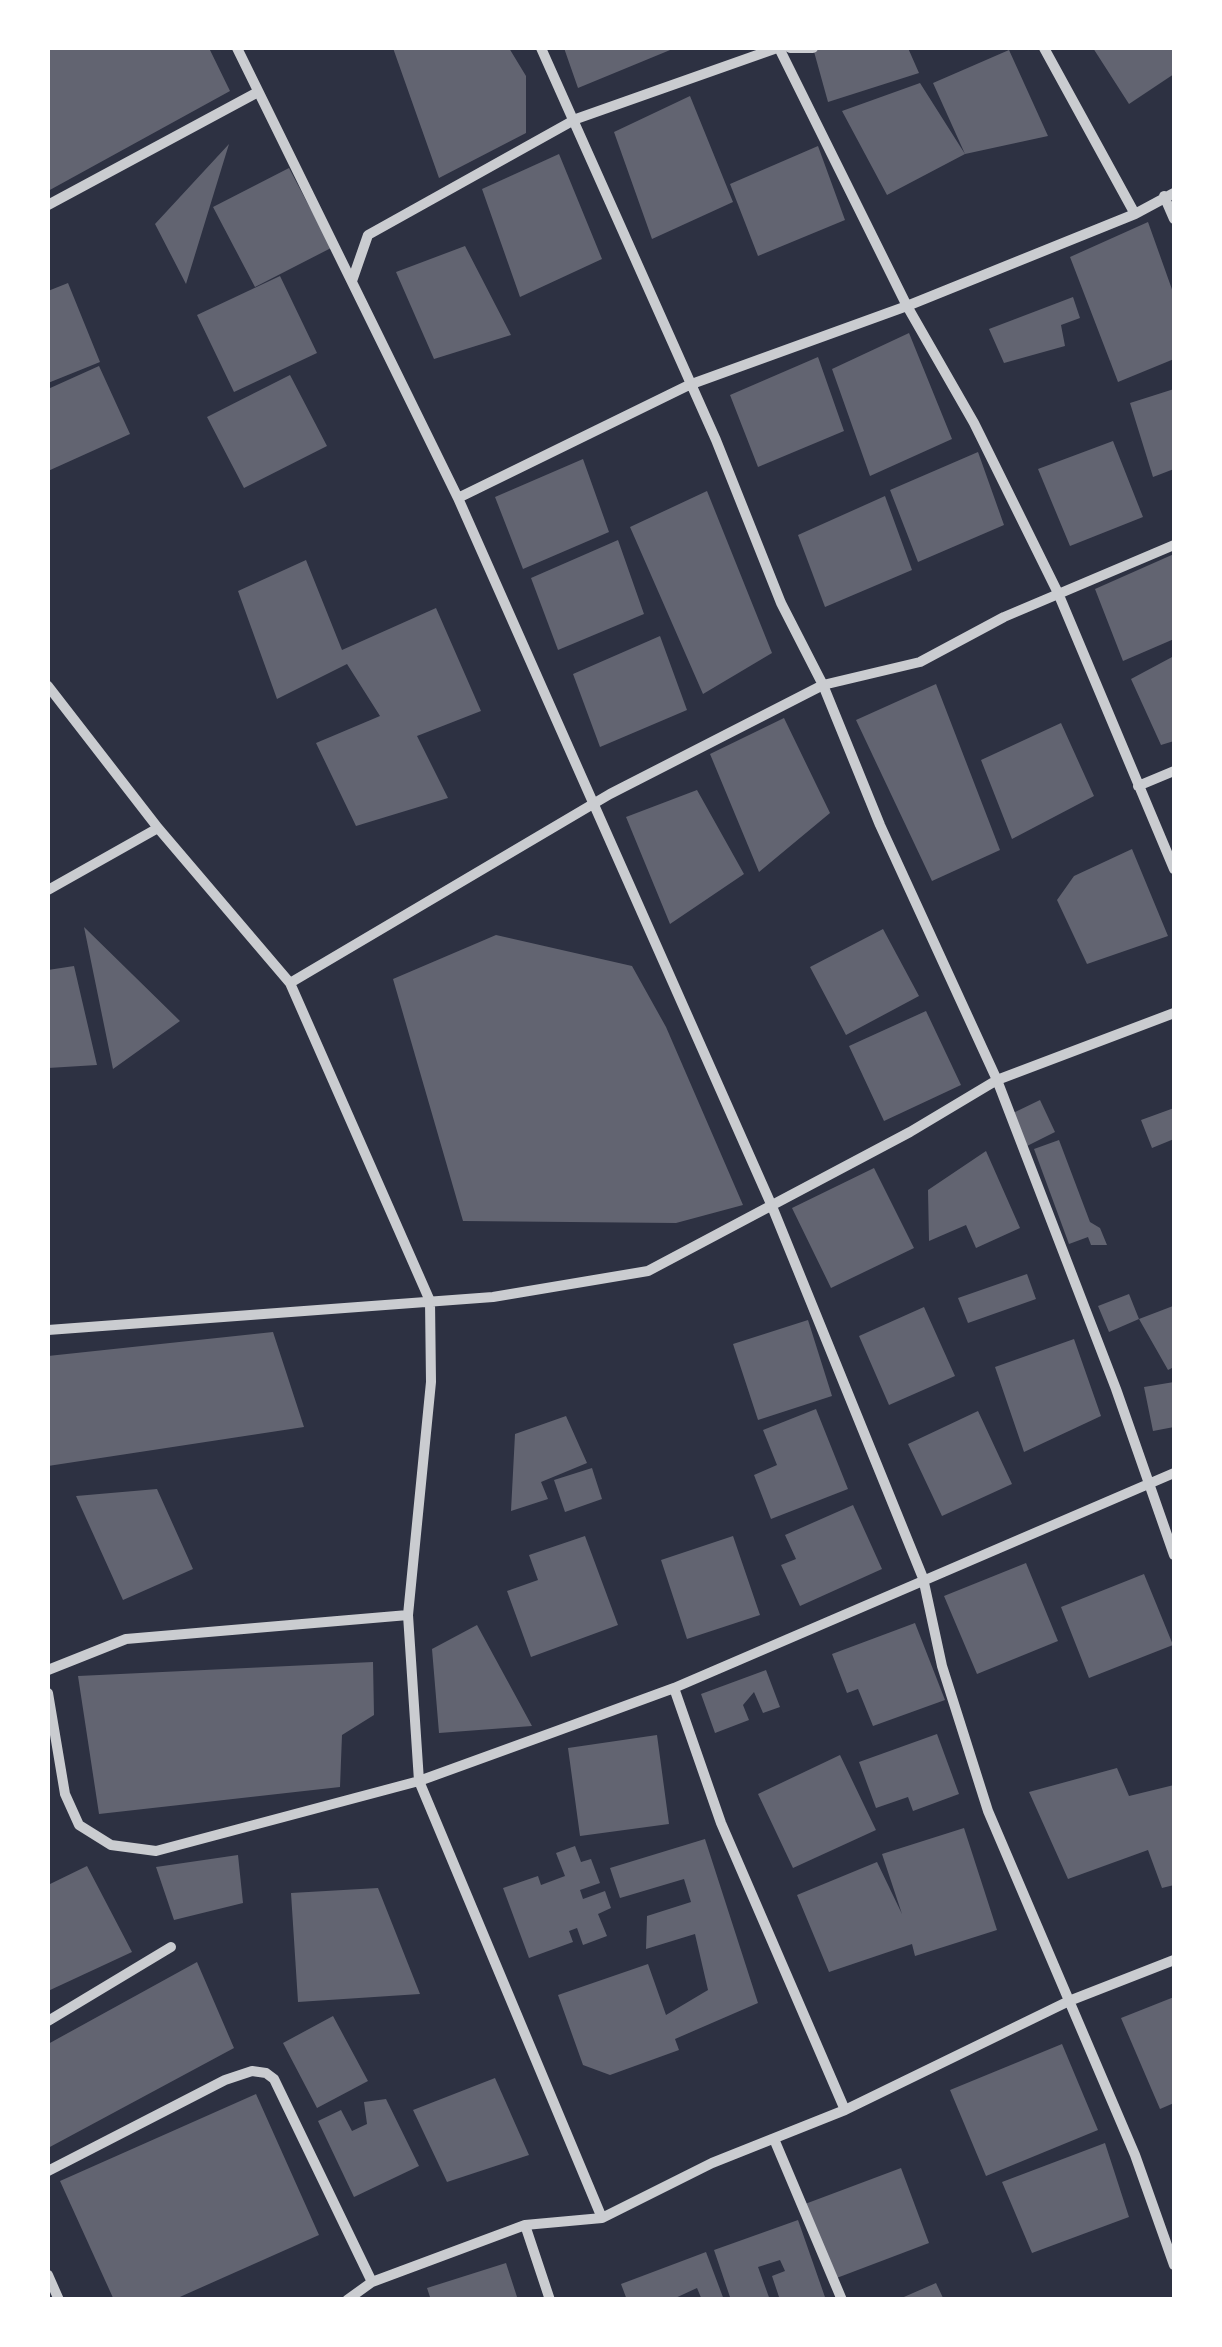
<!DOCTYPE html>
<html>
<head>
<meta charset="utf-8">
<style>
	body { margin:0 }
	#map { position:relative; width:1222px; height:2347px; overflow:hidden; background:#2d3142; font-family:"Alegreya Sans",sans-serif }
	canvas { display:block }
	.frame { position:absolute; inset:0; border:50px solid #fff; pointer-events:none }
</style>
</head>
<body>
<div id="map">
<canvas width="1222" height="2347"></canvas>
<div class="frame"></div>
</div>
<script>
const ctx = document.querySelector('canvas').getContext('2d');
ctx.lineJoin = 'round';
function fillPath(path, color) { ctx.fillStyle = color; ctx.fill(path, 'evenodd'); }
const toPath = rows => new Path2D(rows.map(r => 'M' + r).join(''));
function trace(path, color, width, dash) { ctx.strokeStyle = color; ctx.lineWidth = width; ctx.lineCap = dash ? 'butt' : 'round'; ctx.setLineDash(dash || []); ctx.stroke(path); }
fillPath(toPath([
	[48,48,209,48,230,91,48,191],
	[393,48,509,48,526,76,526,133,439,178],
	[564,48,675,48,578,88],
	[813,48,908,48,919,73,828,102],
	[1093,48,1174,48,1174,74,1129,104],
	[1009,50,1048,136,965,154,887,195,842,111,920,83,965,154,933,83],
	[690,96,733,202,652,239,614,132],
	[229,144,186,284,155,224],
	[818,146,845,220,758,256,730,184],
	[559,154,602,259,520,297,482,189],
	[289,168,331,248,255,287,213,207],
	[1148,222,1174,295,1174,359,1118,382,1070,257],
	[465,246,511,335,434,359,396,272],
	[280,276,317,353,234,392,197,315],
	[68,283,100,362,48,383,48,291],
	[1073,297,1080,318,1061,325,1065,346,1004,363,989,329],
	[909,333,952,439,870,476,832,369],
	[818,357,844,431,758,467,730,395],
	[99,366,130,434,48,471,48,389],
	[290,375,327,446,244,488,207,417],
	[1174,389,1174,469,1153,477,1130,403],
	[1113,441,1143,517,1070,546,1038,469],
	[978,452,1004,525,918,562,890,490],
	[583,459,609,532,523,569,495,497],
	[707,491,772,653,703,694,630,527],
	[885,496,912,570,825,607,798,535],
	[618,540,644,614,558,650,531,578],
	[1174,554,1174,639,1123,661,1095,589],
	[306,560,342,650,436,608,481,711,417,736,448,798,356,826,316,743,380,716,347,664,277,699,238,591],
	[660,636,687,710,600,747,573,674],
	[1174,656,1174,741,1161,745,1131,679],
	[936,684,1000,850,932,881,856,720],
	[784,718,830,813,759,872,710,754],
	[1061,723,1094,796,1012,839,981,760],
	[697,790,744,874,670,924,626,817],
	[1132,849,1168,936,1087,964,1057,900,1074,876],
	[84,927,180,1021,113,1069],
	[883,929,919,996,846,1035,810,967],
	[496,935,632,966,666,1027,743,1205,676,1223,463,1221,393,979],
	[74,966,97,1065,48,1068,48,970],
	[926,1011,961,1085,884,1121,849,1046],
	[1040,1100,1055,1132,1027,1146,1011,1114],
	[1174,1108,1174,1139,1152,1148,1141,1120],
	[1059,1140,1090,1222,1100,1228,1107,1245,1091,1245,1088,1237,1069,1244,1034,1149],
	[986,1151,1020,1228,976,1248,966,1225,929,1241,928,1190],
	[874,1168,914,1248,831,1288,792,1208],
	[1027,1274,1036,1299,968,1323,958,1298],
	[1129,1294,1139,1319,1109,1332,1098,1306],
	[1173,1306,1174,1367,1168,1370,1139,1319],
	[924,1307,955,1376,889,1405,859,1336],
	[808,1320,832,1396,758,1420,733,1344],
	[273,1332,304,1427,48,1466,48,1356],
	[1074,1339,1101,1416,1024,1452,995,1367],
	[1174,1382,1174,1427,1153,1431,1144,1387],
	[816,1409,848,1489,771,1519,754,1475,777,1465,763,1430],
	[978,1411,1012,1484,942,1516,908,1444],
	[566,1416,587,1463,541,1482,548,1499,511,1511,515,1434],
	[592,1468,602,1499,565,1512,554,1480],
	[157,1489,193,1569,123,1600,76,1496],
	[853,1505,882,1569,800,1606,781,1565,796,1559,785,1535],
	[585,1536,618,1625,531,1657,507,1591,538,1580,529,1555],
	[733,1536,760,1615,687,1639,661,1560],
	[1026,1563,1058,1641,977,1674,944,1596],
	[1144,1574,1173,1645,1089,1678,1061,1607],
	[915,1623,945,1700,873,1726,858,1689,847,1693,832,1654],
	[477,1625,532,1726,439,1733,432,1649],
	[373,1662,374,1715,342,1735,340,1787,99,1814,78,1676],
	[766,1670,780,1707,763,1713,754,1692,743,1705,749,1720,715,1733,701,1694],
	[937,1734,959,1794,913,1811,908,1797,876,1808,859,1762],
	[657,1735,669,1824,580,1836,568,1748],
	[840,1755,876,1830,793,1868,758,1794],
	[1117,1768,1129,1796,1174,1785,1174,1885,1162,1888,1148,1850,1068,1879,1029,1792],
	[964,1828,997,1930,915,1956,912,1944,829,1972,797,1895,877,1862,902,1914,882,1854],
	[705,1839,758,2003,675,2039,679,2050,610,2075,583,2065,558,1995,648,1964,666,2015,708,1990,695,1934,646,1949,647,1916,691,1902,684,1879,620,1898,610,1868],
	[575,1846,581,1862,591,1859,600,1883,580,1890,583,1899,605,1891,611,1908,598,1914,607,1936,583,1945,577,1928,569,1931,573,1942,529,1958,503,1888,538,1876,541,1885,565,1876,556,1853],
	[238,1855,243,1903,174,1920,156,1867],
	[87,1866,132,1952,48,1991,48,1885],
	[378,1888,420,1994,298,2002,291,1893],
	[197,1962,234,2048,48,2148,48,2044],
	[1174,1997,1174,2103,1160,2109,1121,2018],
	[333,2016,368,2081,317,2108,283,2043],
	[1062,2044,1098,2130,986,2176,950,2090],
	[495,2078,529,2155,447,2182,413,2110],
	[256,2094,319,2235,173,2300,114,2300,60,2181],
	[386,2099,419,2166,354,2197,318,2121,341,2110,352,2131,367,2124,364,2102],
	[1105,2143,1129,2217,1032,2253,1002,2182],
	[901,2168,929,2243,834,2279,805,2204],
	[798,2220,826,2300,780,2300,772,2276,785,2271,780,2260,758,2267,770,2300,731,2300,714,2250],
	[706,2252,724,2300,702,2300,697,2288,671,2300,627,2300,621,2284],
	[506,2263,518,2300,431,2300,427,2288],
	[936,2283,944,2300,897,2300]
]), '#626471');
trace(toPath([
	[237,48,458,498,771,1204,923,1578,942,1666,988,1811,1135,2155,1174,2265],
	[541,48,716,440,781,603,823,685,880,825,997,1080,1116,1389,1174,1555],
	[779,48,907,306,974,423,1058,593,1174,869],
	[790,48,813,48],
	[1044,48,1135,214],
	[1164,196,1174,219],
	[48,205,258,92],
	[352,281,368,235,576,119,777,48],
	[458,498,689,385,907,306,1135,214,1174,193],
	[48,686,158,828,290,983,430,1301,431,1382,408,1615,419,1781,602,2218,712,2163,845,2110,1069,2001,1174,1960],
	[1138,786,1174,771],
	[48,890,158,828],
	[290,983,610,794,823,685,920,662,1004,617,1174,545],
	[48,1330,493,1297,648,1271,910,1132,997,1080,1174,1013],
	[48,1670,126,1639,408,1615],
	[674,1688,721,1823,845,2110],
	[48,1693,65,1794,79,1825,111,1845,156,1851,419,1781,554,1732,674,1688,1174,1473],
	[48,2021,171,1947],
	[774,2139,842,2300],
	[48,2171,225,2080,252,2071,266,2073,274,2079,372,2282],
	[525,2225,550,2300],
	[48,2275,59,2300],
	[347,2300,372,2282,525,2225,602,2218]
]), '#caccd0', 10);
</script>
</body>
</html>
